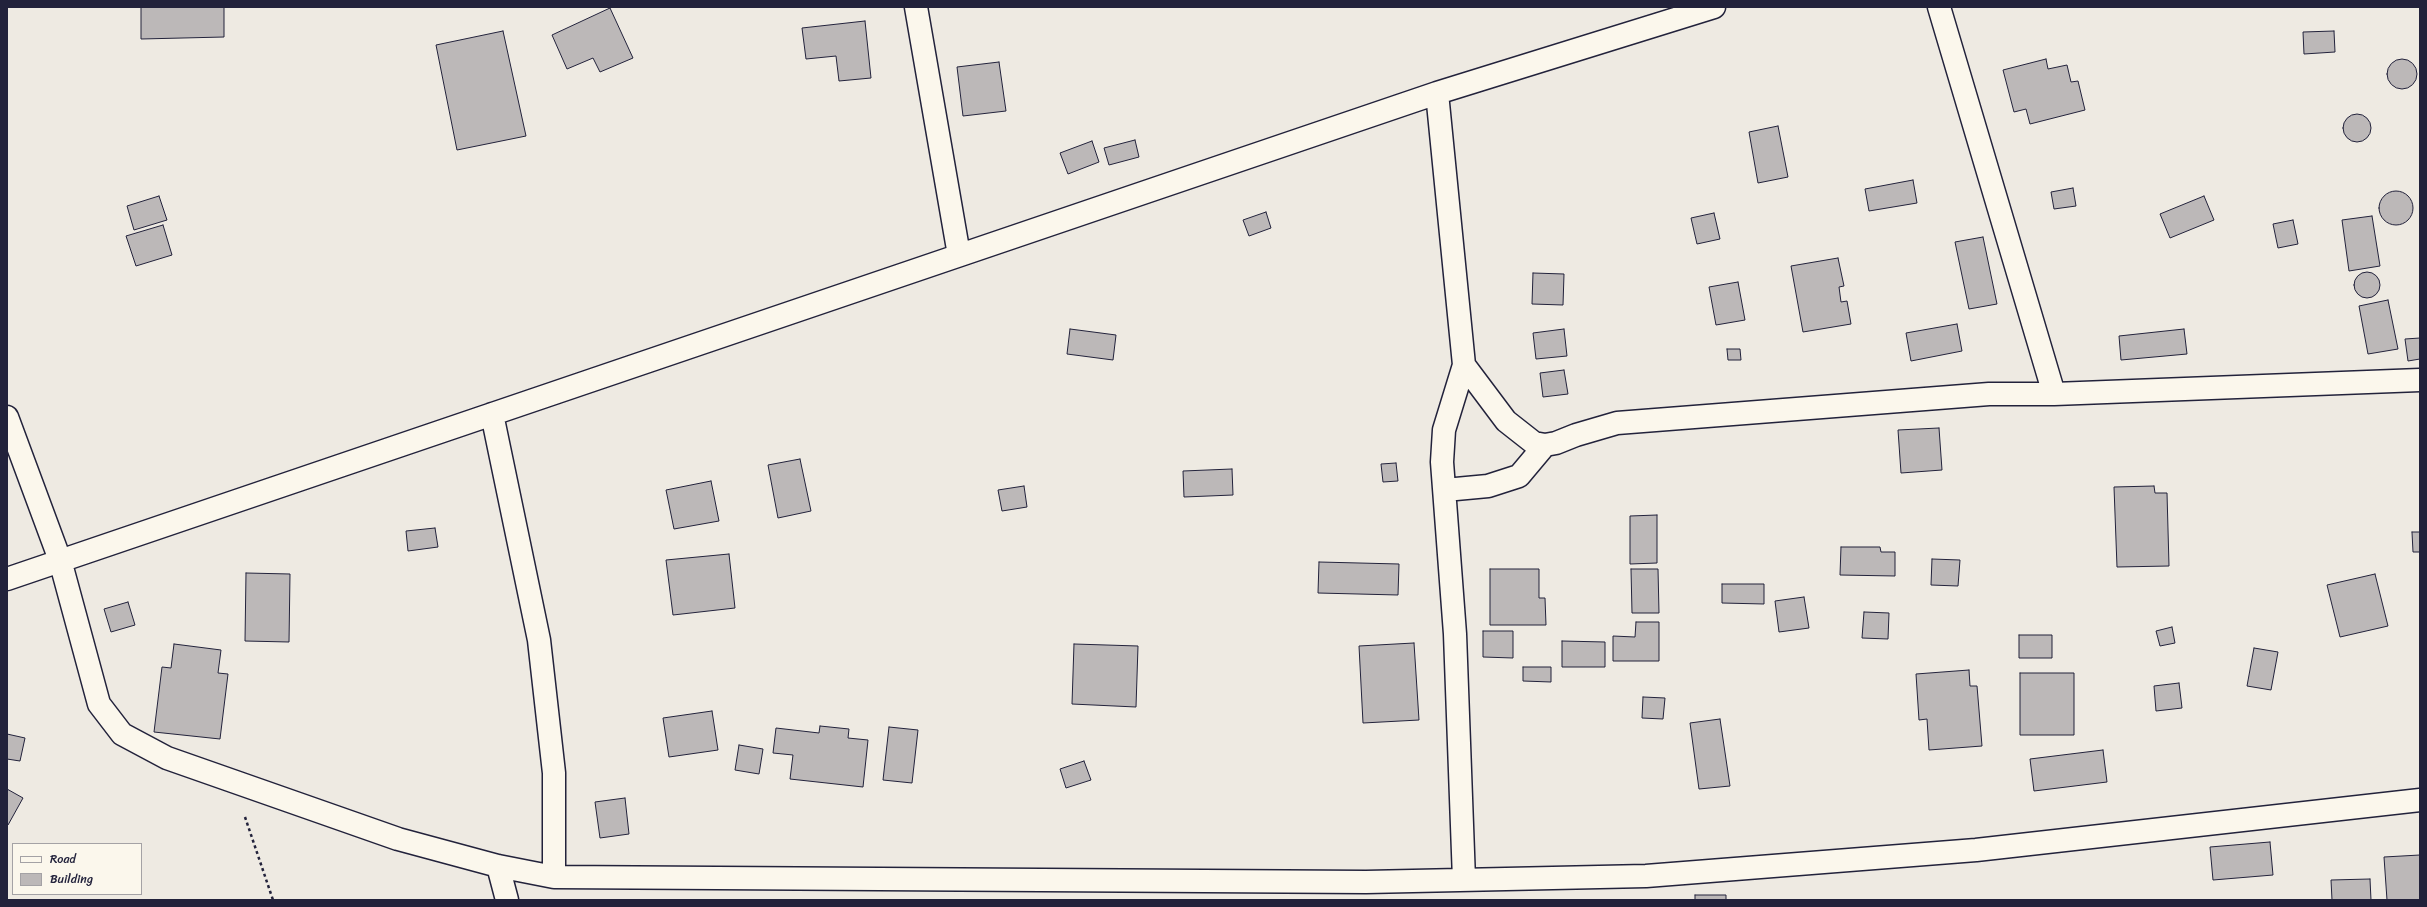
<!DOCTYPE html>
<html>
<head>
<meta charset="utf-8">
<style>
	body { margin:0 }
	#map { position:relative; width:2427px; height:907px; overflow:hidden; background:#eeeae2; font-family:Sriracha,sans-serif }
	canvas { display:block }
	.frame { position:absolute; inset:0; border:8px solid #22223b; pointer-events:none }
	.legend { position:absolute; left:12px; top:843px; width:130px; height:52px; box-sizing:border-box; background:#fbf7ec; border:1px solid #a4a2a5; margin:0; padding:5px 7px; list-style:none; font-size:12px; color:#22223b }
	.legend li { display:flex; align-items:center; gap:8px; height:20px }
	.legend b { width:20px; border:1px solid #a4a2a5 }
</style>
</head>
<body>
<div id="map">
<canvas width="2427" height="907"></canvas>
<div class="frame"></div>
<ul class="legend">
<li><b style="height:5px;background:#fbf7ec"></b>Road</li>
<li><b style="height:11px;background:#bcb8b8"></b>Building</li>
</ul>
</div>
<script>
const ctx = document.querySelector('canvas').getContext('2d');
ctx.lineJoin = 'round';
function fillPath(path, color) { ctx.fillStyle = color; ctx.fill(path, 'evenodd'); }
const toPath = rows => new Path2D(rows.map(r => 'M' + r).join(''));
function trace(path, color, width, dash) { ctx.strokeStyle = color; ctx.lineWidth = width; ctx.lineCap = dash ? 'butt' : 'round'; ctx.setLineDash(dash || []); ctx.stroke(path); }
const building = toPath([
	[141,7,224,7,224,37,141,39,141,7],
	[610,8,633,58,600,72,593,58,567,69,552,35,610,8],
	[865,21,871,78,839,81,836,56,806,59,802,28,865,21],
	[503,31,526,136,457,150,436,45,503,31],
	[2334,31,2335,52,2304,54,2303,32,2334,31],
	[2046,59,2048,69,2067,65,2071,82,2078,81,2085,110,2030,124,2026,109,2014,112,2003,70,2046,59],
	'2387 74a15 15 0 1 1 30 0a15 15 0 1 1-30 0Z',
	[999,62,1006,111,963,116,957,67,999,62],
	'2343 128a14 14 0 1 1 28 0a14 14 0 1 1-28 0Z',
	[1778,126,1788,177,1758,183,1749,132,1778,126],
	[1135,140,1139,157,1109,165,1104,148,1135,140],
	[1092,141,1099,162,1068,174,1060,153,1092,141],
	[1913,180,1917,203,1869,211,1865,189,1913,180],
	[2073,188,2076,206,2054,209,2051,192,2073,188],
	'2379 208a17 17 0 1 1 34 0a17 17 0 1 1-34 0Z',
	[159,196,167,220,134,230,127,206,159,196],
	[2204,196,2214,220,2170,238,2160,214,2204,196],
	[1266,212,1271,228,1249,236,1243,220,1266,212],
	[1714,213,1720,239,1697,244,1691,218,1714,213],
	[2372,216,2380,266,2349,271,2342,220,2372,216],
	[2293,220,2298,244,2278,248,2273,224,2293,220],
	[163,225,172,255,136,266,126,236,163,225],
	[1983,237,1997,304,1969,309,1955,242,1983,237],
	[1838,258,1844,286,1839,287,1841,302,1847,301,1851,324,1803,332,1791,266,1838,258],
	'2354 285a13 13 0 1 1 26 0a13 13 0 1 1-26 0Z',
	[1533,273,1564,274,1563,305,1532,304,1533,273],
	[1738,282,1745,320,1716,325,1709,287,1738,282],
	[2388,300,2398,349,2368,354,2359,306,2388,300],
	[1957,324,1962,351,1911,361,1906,333,1957,324],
	[1070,329,1116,335,1113,360,1067,354,1070,329],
	[1564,329,1567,356,1536,359,1533,333,1564,329],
	[2184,329,2187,354,2121,360,2119,336,2184,329],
	[2420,338,2420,359,2408,361,2405,339,2420,338],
	[1727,349,1740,349,1741,360,1728,360,1727,349],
	[1564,370,1568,394,1543,397,1540,373,1564,370],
	[1939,428,1942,470,1901,473,1898,430,1939,428],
	[800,459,811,511,778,518,768,465,800,459],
	[1396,463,1398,481,1383,482,1381,464,1396,463],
	[1232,469,1233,495,1184,497,1183,471,1232,469],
	[711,481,719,521,674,529,666,490,711,481],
	[1024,486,1027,507,1002,511,998,490,1024,486],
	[2154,486,2155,493,2167,493,2169,566,2117,567,2114,487,2154,486],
	[1657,515,1657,563,1630,564,1630,516,1657,515],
	[435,528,438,547,408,551,406,531,435,528],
	[2412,532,2420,532,2420,552,2413,552,2412,532],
	[1841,547,1880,547,1881,552,1895,552,1895,576,1840,575,1841,547],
	[729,554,735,608,673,615,666,560,729,554],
	[1932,559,1960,560,1958,586,1931,585,1932,559],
	[1319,562,1399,564,1398,595,1318,593,1319,562],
	[1490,569,1539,569,1539,598,1545,598,1546,625,1490,625,1490,569],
	[1631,569,1658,569,1659,613,1632,613,1631,569],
	[246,573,290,574,289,642,245,641,246,573],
	[2375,574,2388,626,2340,637,2327,585,2375,574],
	[1722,584,1764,584,1764,604,1722,603,1722,584],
	[1804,597,1809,628,1779,632,1775,601,1804,597],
	[128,602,135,625,111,632,104,609,128,602],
	[1864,612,1889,613,1888,639,1862,638,1864,612],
	[1636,622,1659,622,1659,661,1613,661,1613,636,1635,637,1636,622],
	[2172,627,2175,643,2160,646,2156,631,2172,627],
	[1483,631,1513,631,1513,658,1483,657,1483,631],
	[2019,635,2052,635,2052,658,2019,658,2019,635],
	[1562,641,1605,642,1605,667,1562,667,1562,641],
	[1414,643,1419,720,1363,723,1359,646,1414,643],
	[174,644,221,650,218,673,228,674,220,739,154,732,162,667,171,668,174,644],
	[1074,644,1138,646,1136,707,1072,704,1074,644],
	[2254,648,2278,652,2271,690,2247,686,2254,648],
	[1523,667,1551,667,1551,682,1523,681,1523,667],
	[1969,670,1970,686,1977,686,1982,746,1929,750,1927,719,1919,720,1916,674,1969,670],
	[2020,673,2074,673,2074,735,2020,735,2020,673],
	[2179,683,2182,708,2156,711,2154,686,2179,683],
	[1643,697,1665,698,1663,719,1642,718,1643,697],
	[712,711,718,750,669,757,663,718,712,711],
	[1720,719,1730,786,1699,789,1690,723,1720,719],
	[820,726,849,729,848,738,868,740,863,787,790,779,793,755,773,753,776,728,819,733,820,726],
	[889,727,918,730,912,783,883,780,889,727],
	[7,734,25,738,20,761,7,759,7,734],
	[739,745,763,749,759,774,735,770,739,745],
	[2103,750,2107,782,2034,791,2030,759,2103,750],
	[1084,761,1091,780,1066,788,1060,769,1084,761],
	[7,789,23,798,8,825,7,825,7,789],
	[625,798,629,834,600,838,595,802,625,798],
	[2270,842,2273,875,2213,880,2210,847,2270,842],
	[2420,855,2420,900,2387,900,2384,857,2420,855],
	[2370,879,2371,900,2332,900,2331,880,2370,879],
	[1695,895,1726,895,1726,900,1695,900,1695,895]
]);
fillPath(building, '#bcb8b8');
trace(building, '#22223b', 1);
const minor = toPath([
	[916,7,959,255],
	[1939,7,2054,394],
	[1437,93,1464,365,1506,421,1534,443,1545,445,1556,443,1576,435,1617,423,1989,394,2054,394,2420,380],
	[1464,365,1444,430,1442,462,1455,634,1464,880],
	[492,414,539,640,554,773,554,877],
	[7,417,60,560,99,704,122,734,167,758,398,839,498,866,554,877,1366,882,1646,876,1976,850,2420,800],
	[1445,490,1488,486,1519,476,1545,445],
	[7,579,1437,93,1714,7],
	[498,866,507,900]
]);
trace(minor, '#22223b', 25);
trace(toPath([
	[245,817,273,900]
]), '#22223b', 2.5, [3, 3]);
trace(minor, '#fbf7ec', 22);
</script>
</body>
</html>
